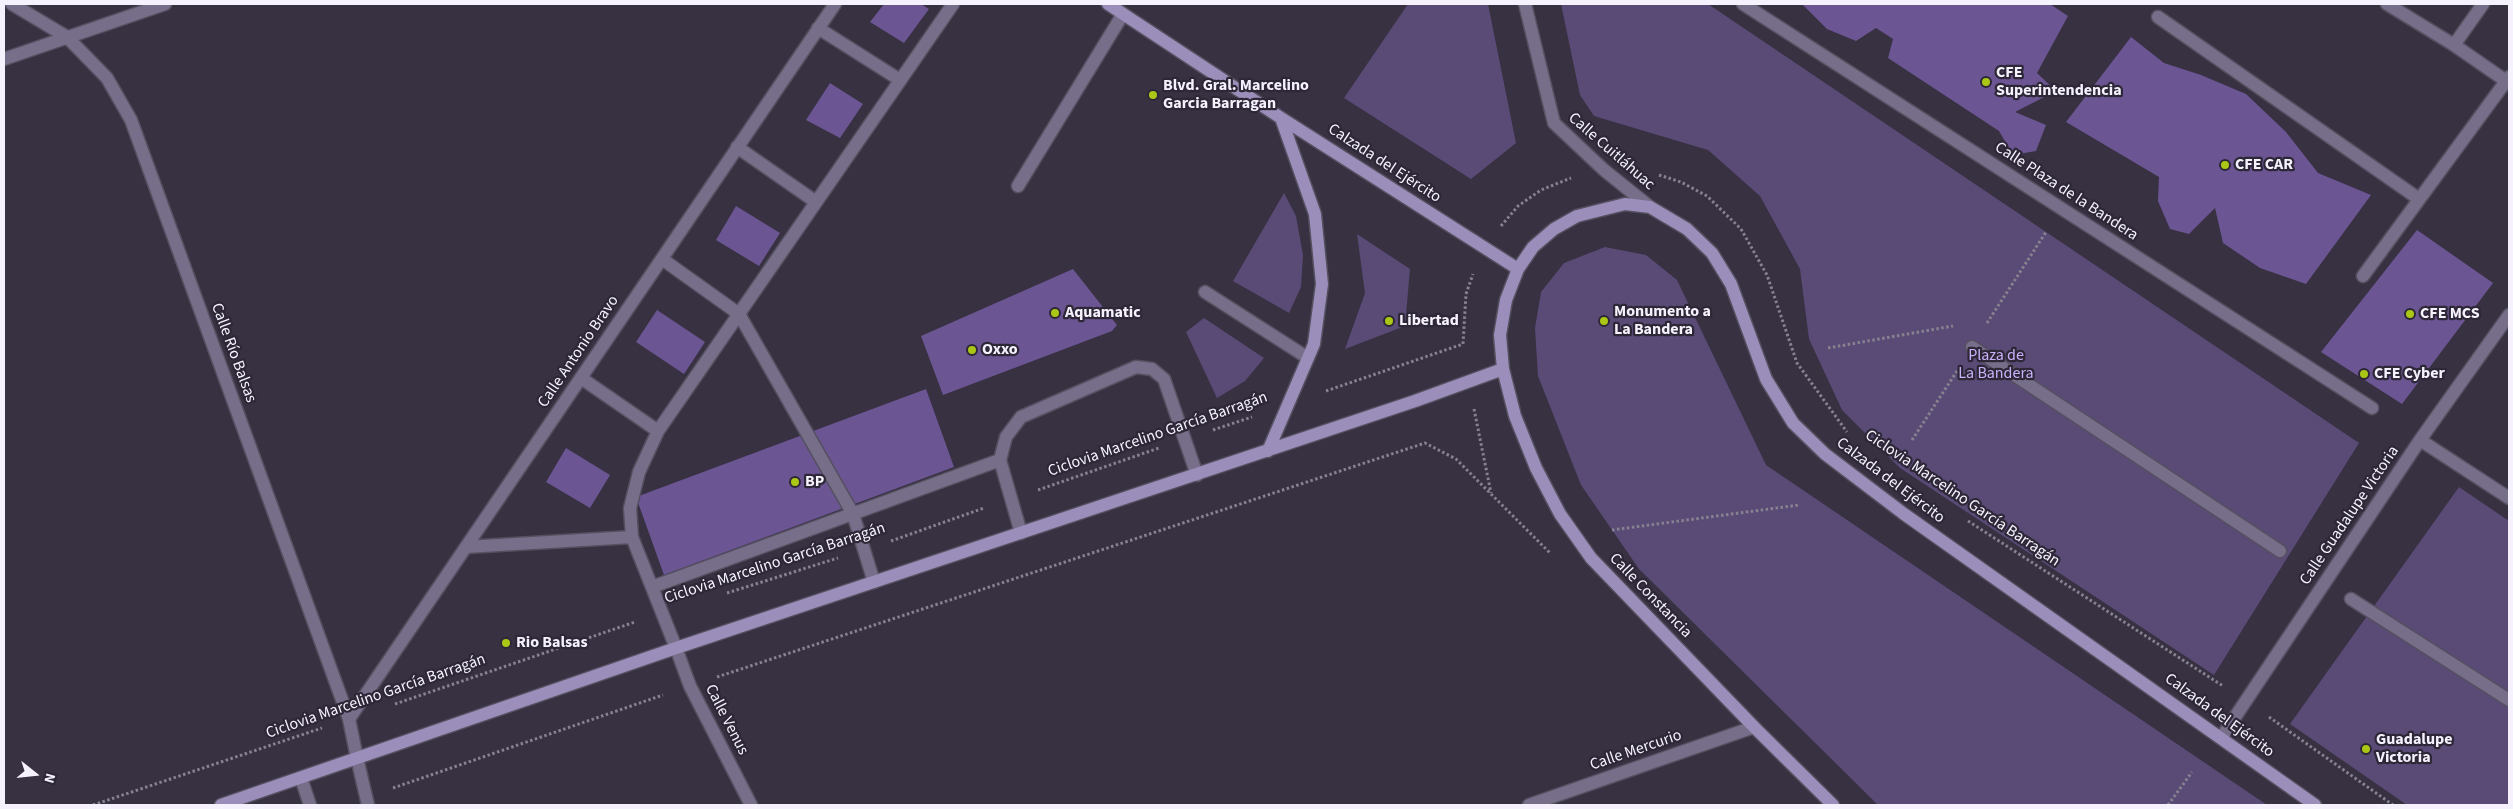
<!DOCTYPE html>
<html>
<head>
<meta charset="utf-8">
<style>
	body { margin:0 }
	#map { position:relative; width:2513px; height:809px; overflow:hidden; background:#373142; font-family:"Source Sans 3",sans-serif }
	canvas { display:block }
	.frame { position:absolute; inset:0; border:5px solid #f5f2fd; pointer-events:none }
	.north { position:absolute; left:10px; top:749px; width:50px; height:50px; -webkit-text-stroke:4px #2d2737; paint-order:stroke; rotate:106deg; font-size:14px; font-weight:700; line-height:20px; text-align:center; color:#f5f2fd }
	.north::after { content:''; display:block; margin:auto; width:18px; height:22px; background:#f5f2fd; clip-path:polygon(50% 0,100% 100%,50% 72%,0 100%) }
</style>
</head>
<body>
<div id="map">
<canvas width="2513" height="809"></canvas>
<div class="frame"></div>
<div class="north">N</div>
</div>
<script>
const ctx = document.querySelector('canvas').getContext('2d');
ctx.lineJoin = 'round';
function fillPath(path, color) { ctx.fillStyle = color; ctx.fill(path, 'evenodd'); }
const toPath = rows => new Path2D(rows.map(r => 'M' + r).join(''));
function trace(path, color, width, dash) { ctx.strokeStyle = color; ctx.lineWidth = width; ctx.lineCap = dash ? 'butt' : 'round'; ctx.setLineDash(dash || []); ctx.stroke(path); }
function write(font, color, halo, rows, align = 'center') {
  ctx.font = font + ' "Source Sans 3",sans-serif'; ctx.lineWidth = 4.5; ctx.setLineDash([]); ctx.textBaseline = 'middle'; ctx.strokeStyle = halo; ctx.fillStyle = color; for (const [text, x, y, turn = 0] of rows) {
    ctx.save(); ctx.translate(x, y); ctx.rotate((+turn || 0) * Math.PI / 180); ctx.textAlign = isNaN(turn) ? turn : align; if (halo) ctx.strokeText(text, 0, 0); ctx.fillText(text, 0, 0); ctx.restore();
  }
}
fillPath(toPath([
	[1408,4,1488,4,1516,143,1471,179,1344,98],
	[1561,4,1708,4,2359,443,2214,675,1900,468,1842,410,1809,339,1800,269,1760,196,1708,150,1594,116,1580,95],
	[1284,193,1296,216,1303,255,1301,287,1289,313,1233,281],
	[1357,234,1410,269,1405,326,1345,349,1365,293],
	[1605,247,1646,255,1677,280,1766,465,2267,805,1878,805,1639,569,1581,485,1538,376,1535,328,1541,292,1564,263],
	[1204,318,1264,358,1245,381,1217,398,1186,332],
	[2459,487,2509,521,2509,805,2407,805,2290,724]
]), '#5a4b76');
fillPath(toPath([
	[884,4,921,4,929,9,904,43,870,22],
	[1802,4,2050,4,2068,16,2037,73,2056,91,2015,112,2046,125,2036,151,2013,155,1999,131,1888,58,1893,39,1876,28,1856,41,1827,29],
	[2131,37,2164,63,2201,75,2246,94,2286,132,2318,173,2371,195,2306,284,2260,268,2223,243,2215,208,2189,234,2170,229,2158,201,2159,177,2066,122],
	[830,83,863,104,840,138,806,120],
	[736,206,780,233,759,266,716,240],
	[2417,230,2493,283,2402,404,2321,352],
	[1073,269,1117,325,1112,331,943,395,921,336],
	[657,310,705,342,684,374,636,342],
	[926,389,954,467,664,575,636,497],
	[566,448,610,475,590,508,546,482]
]), '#6b5592');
const service = toPath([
	[2387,4,2454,45,2509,83],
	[2158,17,2419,199],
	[818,28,900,80],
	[2454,45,2483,4],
	[737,147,816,202],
	[1018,186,1123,14],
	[662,259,739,314,853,514,874,582],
	[2363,276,2509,77],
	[1205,292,1308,358],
	[581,378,658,431],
	[1021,533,1000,460,1006,437,1021,417,1136,367,1152,369,1164,379,1197,475],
	[466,547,632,537],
	[652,587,1000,460],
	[676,648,632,537,630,508,639,472,658,431,953,4],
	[357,758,368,805],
	[301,778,310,805]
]);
const pedestrian = toPath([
	[1743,4,2372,408],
	[1972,347,2280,551],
	[2351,599,2509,700]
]);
const minor = toPath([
	[12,4,67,37,107,78,131,120,349,719,357,758],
	[1525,4,1554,123,1604,170,1650,207],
	[4,59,165,4],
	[2420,440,2509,498],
	[676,648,690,686,751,805],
	[349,719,835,4],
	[2221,738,2420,440,2509,315],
	[1529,805,1754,727]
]);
const secondary = toPath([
	[1108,4,1281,118,1518,269],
	[1268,451,1314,344,1322,284,1315,214,1281,118],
	[221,805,676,648,1415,401,1503,369],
	[1833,805,1754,727,1591,558,1560,514,1536,468,1515,416,1503,369,1500,335,1506,300,1518,269,1533,247,1554,229,1577,216,1625,204,1650,207,1687,229,1712,253,1731,284,1766,379,1793,423,1825,454,1904,514,2315,805]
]);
trace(service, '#555060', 15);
trace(pedestrian, '#555060', 15);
trace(minor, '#555060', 15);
trace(secondary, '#555060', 15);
trace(toPath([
	[1659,175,1681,182,1707,196,1741,229,1767,275,1797,363,1847,432],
	[1501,226,1518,206,1541,190,1571,178],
	[1987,323,2046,232],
	[1828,348,1953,326],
	[1326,391,1463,344,1466,294,1473,274],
	[1474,409,1491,493],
	[1213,430,1252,417],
	[1912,440,1957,371],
	[1038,490,1159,448],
	[1968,521,2223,686],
	[1612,530,1799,505],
	[891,541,984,508],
	[727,593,838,558],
	[717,677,1425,443,1456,459,1550,553],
	[395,704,635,622],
	[2269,717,2393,805],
	[393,788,663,695],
	[93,805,322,728],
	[2168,805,2192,772]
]), '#868290', 3, [2.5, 2.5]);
trace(service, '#776e8a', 12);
trace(pedestrian, '#776e8a', 12);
trace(minor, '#776e8a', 12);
trace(secondary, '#9c8eba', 12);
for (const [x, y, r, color] of [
	[1986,82,5,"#abc716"],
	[1153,95,5,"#abc716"],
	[2225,165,5,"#abc716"],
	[1055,313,5,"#abc716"],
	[2410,314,5,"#abc716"],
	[1389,321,5,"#abc716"],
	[1604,321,5,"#abc716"],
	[972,350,5,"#abc716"],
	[2364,374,5,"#abc716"],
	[795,482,5,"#abc716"],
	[506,643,5,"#abc716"],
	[2366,749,5,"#abc716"]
]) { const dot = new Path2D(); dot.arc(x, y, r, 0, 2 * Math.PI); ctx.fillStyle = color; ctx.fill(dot); trace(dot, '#2d2737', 2); }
write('bold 16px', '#f5f2fd', '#2d2737', [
	["CFE",1996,73],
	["Superintendencia",1996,91],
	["Blvd. Gral. Marcelino",1163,86],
	["Garcia Barragan",1163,104],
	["CFE CAR",2235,165],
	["Monumento a",1614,312],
	["La Bandera",1614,330],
	["Aquamatic",1065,313],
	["CFE MCS",2420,314],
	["Libertad",1399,321],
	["Oxxo",982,350],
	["CFE Cyber",2374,374],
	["BP",805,482],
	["Rio Balsas",516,643],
	["Guadalupe",2376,740],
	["Victoria",2376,758]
], 'left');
write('16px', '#f5f2fd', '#2d2737', [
	["Calle Cuitláhuac",1611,152,41],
	["Calzada del Ejército",1384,164,33],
	["Calle Plaza de la Bandera",2066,192,33],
	["Calle Antonio Bravo",579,352,-56],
	["Calle Río Balsas",233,353,70],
	["Ciclovia Marcelino García Barragán",1158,435,-19],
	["Calzada del Ejército",1890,481,37],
	["Ciclovia Marcelino García Barragán",1962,499,34],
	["Calle Guadalupe Victoria",2350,516,-56],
	["Ciclovia Marcelino García Barragán",775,564,-18],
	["Calle Constancia",1650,596,46],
	["Ciclovia Marcelino García Barragán",376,697,-19],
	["Calzada del Ejército",2219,716,36],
	["Calle Venus",726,720,63],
	["Calle Mercurio",1636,751,-19]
]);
write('16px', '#cab2fa', '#2d2737', [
	["Plaza de",1996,356],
	["La Bandera",1996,374]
]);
</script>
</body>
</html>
